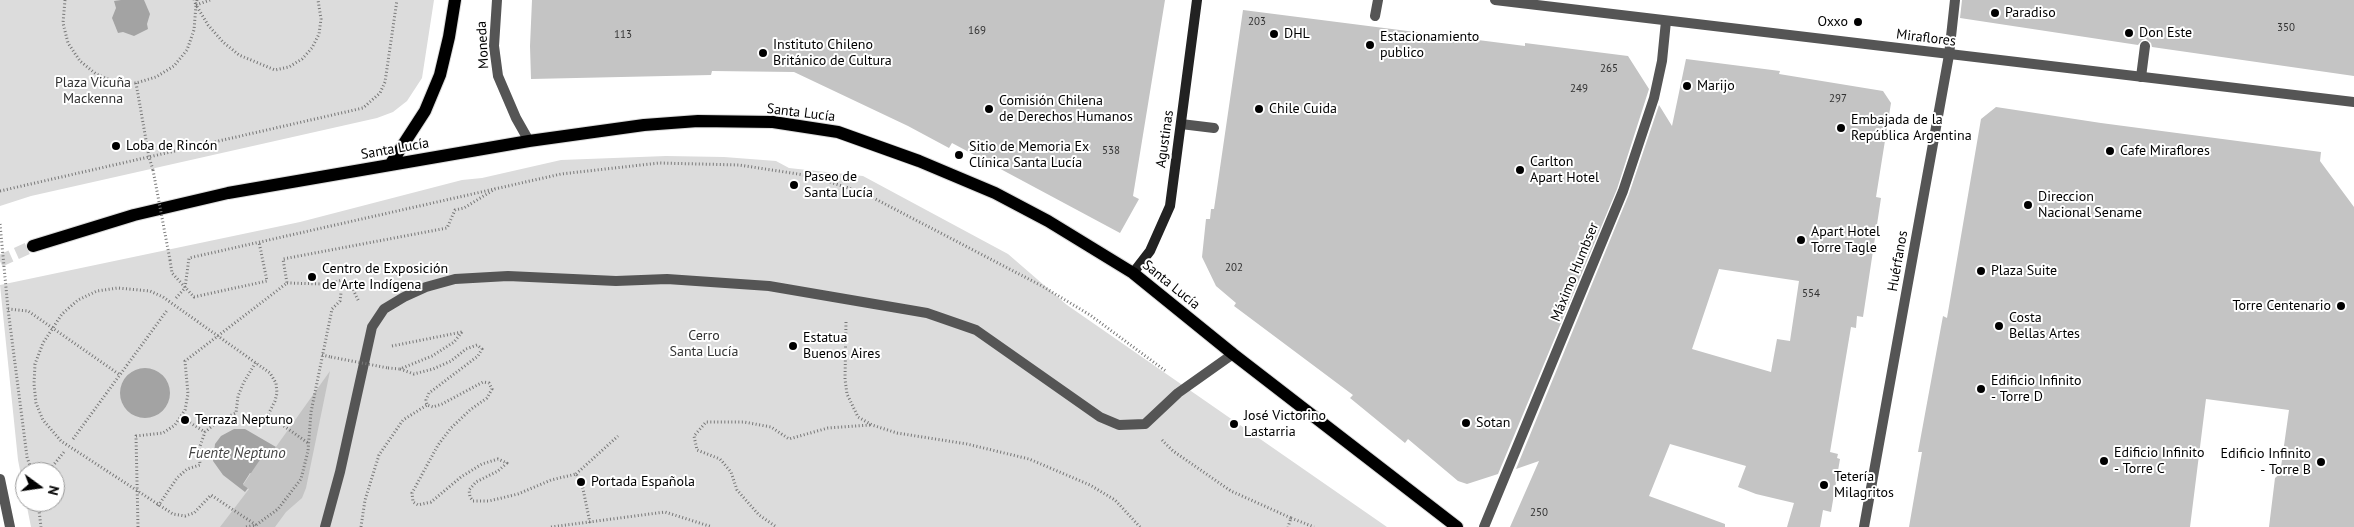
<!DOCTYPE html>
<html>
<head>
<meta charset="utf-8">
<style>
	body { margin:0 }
	#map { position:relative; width:2354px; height:527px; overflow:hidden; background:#fff; font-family:"PT Sans",sans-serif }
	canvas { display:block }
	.north { position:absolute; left:15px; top:462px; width:50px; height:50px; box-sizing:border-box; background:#fff; border:1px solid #999; border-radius:50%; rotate:104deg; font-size:14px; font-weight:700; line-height:20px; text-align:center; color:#000 }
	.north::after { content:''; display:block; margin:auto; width:18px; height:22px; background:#000; clip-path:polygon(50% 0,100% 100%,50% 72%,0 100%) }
</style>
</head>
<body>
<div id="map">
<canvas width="2354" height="527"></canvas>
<div class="north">N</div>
</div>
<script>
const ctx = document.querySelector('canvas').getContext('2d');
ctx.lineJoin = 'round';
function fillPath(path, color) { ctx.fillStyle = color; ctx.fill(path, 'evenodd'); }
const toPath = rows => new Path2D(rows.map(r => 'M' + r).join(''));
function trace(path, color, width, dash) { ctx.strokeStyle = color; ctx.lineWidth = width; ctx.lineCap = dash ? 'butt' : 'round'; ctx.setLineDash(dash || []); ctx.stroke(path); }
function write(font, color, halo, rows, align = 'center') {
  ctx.font = font + ' "PT Sans",sans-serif'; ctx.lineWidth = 4; ctx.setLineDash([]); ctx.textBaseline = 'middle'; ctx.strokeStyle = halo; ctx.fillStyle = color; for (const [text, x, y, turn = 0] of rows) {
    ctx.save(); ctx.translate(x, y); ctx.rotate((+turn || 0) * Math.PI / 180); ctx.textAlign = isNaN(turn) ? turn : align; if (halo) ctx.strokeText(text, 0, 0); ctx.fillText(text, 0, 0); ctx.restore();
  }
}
fillPath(toPath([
	[0,0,434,0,422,78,407,101,393,112,377,118,31,196,0,206],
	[666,156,724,157,776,161,789,168,863,176,1008,254,1067,305,1387,527,31,527,26,502,55,502,55,472,25,472,25,496,18,460,0,285,300,222,462,180,482,178,561,160]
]), '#dcdcdc');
fillPath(toPath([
	[121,0,144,0,150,14,147,24,148,29,134,36,123,32,118,33,112,18,116,8,114,1],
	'120 393a25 25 0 1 1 50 0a25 25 0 1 1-50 0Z',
	[234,429,245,429,276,447,274,451,268,448,260,459,266,462,256,477,250,473,243,484,248,488,245,492,223,475,213,461,215,444,221,436]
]), '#a3a3a3');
fillPath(toPath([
	[532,0,1165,0,1133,196,1139,199,1120,233,952,143,949,148,908,126,794,72,712,71,711,75,531,79,530,46],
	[1962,0,2354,0,2354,76,2152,47,2151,43,2146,39,2142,40,2138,45,1960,18],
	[1243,10,1525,46,1525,43,1628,56,1649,89,1617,189,1498,474,1467,484,1458,481,1408,439,1405,443,1350,398,1353,395,1234,306,1236,303,1216,286,1202,257,1206,219,1210,219,1211,209,1214,209],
	[1686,59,1780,71,1779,74,1883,91,1891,103,1876,197,1881,198,1863,317,1857,316,1856,328,1851,327,1830,452,1838,454,1837,458,1840,459,1831,512,1823,510,1820,527,1787,527,1794,503,1756,494,1738,487,1746,466,1670,444,1649,496,1725,524,1725,527,1510,527,1539,461,1516,469,1629,194,1659,105,1672,126],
	[1719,269,1799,281,1790,341,1777,339,1771,372,1692,349],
	[1996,107,2101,123,2321,152,2320,161,2354,207,2354,527,2269,527,2275,478,2280,474,2289,410,2206,399,2190,527,1909,527,1922,452,1918,452,1943,316,1947,318,1981,119],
	[330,371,306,488,302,498,286,512,275,527,220,527,249,489,243,485,253,470,268,448,273,451]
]), '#c4c4c4');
trace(toPath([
	[0,261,33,246]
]), '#d9d9d9', 12, [12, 6]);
const primary = toPath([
	[390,165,425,111,440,75,449,37,455,0],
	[33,246,134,215,228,193,529,141,644,125,698,121,773,122,838,132,919,161,995,193,1048,221,1133,273,1233,354,1457,527]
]);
trace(primary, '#dbdbdb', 14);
trace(toPath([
	[65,0,63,23,68,43,80,61,96,74,115,82,136,83,156,77,174,66,187,50,194,30,196,5,194,0],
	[197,0,196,5,208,25,223,42,239,55,275,70,289,67,302,59,312,48,319,34,321,19,318,0],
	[196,5,210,0],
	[136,83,149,157,153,170],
	[0,191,363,108,380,93,385,82,397,0],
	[0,224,8,309,27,457,32,472],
	[170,260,172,273,194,297,267,281,259,242],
	[287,283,324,284,348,279,359,302],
	[176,298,185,288,189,258,561,174,659,163,739,165,811,176,864,193,1042,286,1090,315,1167,372],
	[8,309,28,311,120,375],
	[846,322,845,379,847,394,858,417,872,425,897,433,967,444,1029,459,1090,485,1115,500,1140,527],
	[462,332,454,342,432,356,400,369,414,374,433,369,451,361,466,349,477,345,482,349,478,356,429,393,426,400,427,405,433,407,442,404,483,382,489,383,492,389,487,398,470,410,451,428,438,445,412,493,413,502,418,505,431,502,461,477,482,464,498,459,507,463,498,471,476,482,469,490,470,497,473,501,489,501,518,494,551,480,576,474,582,484,590,523],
	[392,346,462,332],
	[322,355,331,357],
	[388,368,400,369],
	[181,417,205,432],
	[73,439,168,309],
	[1162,440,1173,451,1231,491,1291,518,1288,527],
	[48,472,64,452],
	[576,474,618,436],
	[38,502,41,527],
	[158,506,177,478,187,469,200,465,199,449,205,432,218,421,236,413,238,396,244,382,256,362],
	[1291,518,1314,527],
	[256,525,211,495,194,513,185,516,173,514,61,441,43,420,36,403,34,384,35,364,43,343,62,314,78,300,97,291,118,288,150,291,163,297,270,373,276,383,277,393,275,401,268,415,308,443],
	[775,526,759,515,737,490,731,472,720,459,697,450,694,436,706,422,744,422,771,427,789,439,828,428,871,425],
	[138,527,136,436,163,433,175,425,185,410,188,394,185,361,287,283,283,259,447,228,455,210,464,208,495,189],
	[246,527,256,525,278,509,301,479,308,451,311,412,332,309,340,301,341,293],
	[361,527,365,500,379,455,403,420,427,405],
	[551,527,665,512,712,527]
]), '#777', 3, [1, 2.5]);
trace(toPath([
	[1375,16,1378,0],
	[2141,77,2145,46],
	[1181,124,1214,128],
	[0,479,10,527],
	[325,527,340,472,372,327,384,309,404,297,426,287,455,279,508,276,616,281,667,279,769,286,927,313,976,330,1100,417,1119,425,1145,424,1178,393,1233,354]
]), '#555', 10);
trace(toPath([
	[497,0,494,46,498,76,516,118,529,141],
	[1484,527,1623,191,1654,98,1662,61,1666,21],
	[1864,527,1949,55,1955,0]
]), '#555', 10);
trace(toPath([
	[1495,0,2354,102]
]), '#555', 10);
trace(toPath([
	[1133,273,1150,251,1170,206,1197,0]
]), '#222', 10);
trace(primary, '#000', 12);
trace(toPath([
	[153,170,170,260],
	[331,357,388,368]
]), '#777', 3, [1, 2.5]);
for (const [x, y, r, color] of [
	[1995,13,5,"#000"],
	[1858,22,5,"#000"],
	[2129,33,5,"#000"],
	[1274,34,5,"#000"],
	[1370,45,5,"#000"],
	[763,53,5,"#000"],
	[1687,86,5,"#000"],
	[989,109,5,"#000"],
	[1259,109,5,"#000"],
	[1841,128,5,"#000"],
	[116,146,5,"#000"],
	[2110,151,5,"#000"],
	[959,155,5,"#000"],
	[1520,170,5,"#000"],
	[794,185,5,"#000"],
	[2028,205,5,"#000"],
	[1801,240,5,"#000"],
	[1981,271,5,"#000"],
	[312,277,5,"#000"],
	[2341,306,5,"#000"],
	[1999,326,5,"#000"],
	[793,346,5,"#000"],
	[1981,389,5,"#000"],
	[185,420,5,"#000"],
	[1466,423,5,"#000"],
	[1234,424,5,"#000"],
	[2104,461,5,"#000"],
	[2321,462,5,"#000"],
	[581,482,5,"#000"],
	[1824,485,5,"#000"]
]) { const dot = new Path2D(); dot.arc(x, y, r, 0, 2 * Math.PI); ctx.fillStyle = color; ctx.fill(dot); trace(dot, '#fff', 2); }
write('11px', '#313131', null, [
	["203",1257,22],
	["350",2286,28],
	["169",977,31],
	["113",623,35],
	["265",1609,69],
	["249",1579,89],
	["297",1838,99],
	["538",1111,151],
	["202",1234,268],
	["554",1811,294],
	["250",1539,513]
]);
write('14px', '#000', '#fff', [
	["Paradiso",2005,13],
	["Oxxo",1848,22,"right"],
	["Don Este",2139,33],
	["DHL",1284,34],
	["Estacionamiento",1380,37],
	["publico",1380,53],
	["Instituto Chileno",773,45],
	["Británico de Cultura",773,61],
	["Marijo",1697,86],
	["Comisión Chilena",999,101],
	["de Derechos Humanos",999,117],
	["Chile Cuida",1269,109],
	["Embajada de la",1851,120],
	["República Argentina",1851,136],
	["Loba de Rincón",126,146],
	["Sitio de Memoria Ex",969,147],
	["Clínica Santa Lucía",969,163],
	["Cafe Miraflores",2120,151],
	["Carlton",1530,162],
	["Apart Hotel",1530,178],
	["Paseo de",804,177],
	["Santa Lucía",804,193],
	["Direccion",2038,197],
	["Nacional Sename",2038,213],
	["Apart Hotel",1811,232],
	["Torre Tagle",1811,248],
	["Centro de Exposición",322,269],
	["de Arte Indígena",322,285],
	["Plaza Suite",1991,271],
	["Torre Centenario",2331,306,"right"],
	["Costa",2009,318],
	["Bellas Artes",2009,334],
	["Estatua",803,338],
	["Buenos Aires",803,354],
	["Edificio Infinito",1991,381],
	["- Torre D",1991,397],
	["José Victorino",1244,416],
	["Lastarria",1244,432],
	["Terraza Neptuno",195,420],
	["Sotan",1476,423],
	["Edificio Infinito",2114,453],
	["- Torre C",2114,469],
	["Edificio Infinito",2311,454,"right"],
	["- Torre B",2311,470,"right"],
	["Tetería",1834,477],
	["Milagritos",1834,493],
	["Portada Española",591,482]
], 'left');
write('14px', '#000', '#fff', [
	["Miraflores",1926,38,7],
	["Moneda",483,45,-93],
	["Santa Lucía",801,113,7],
	["Agustinas",1165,139,-82],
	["Santa Lucía",395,149,-10],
	["Huérfanos",1898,261,-80],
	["Máximo Humbser",1575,272,-68],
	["Santa Lucía",1171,285,39]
]);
write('14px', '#333', '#fff', [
	["Plaza Vicuña",93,83],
	["Mackenna",93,99],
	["Cerro",704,336],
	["Santa Lucía",704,352]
]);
write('italic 15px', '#444', '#fff', [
	["Fuente Neptuno",237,454]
]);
</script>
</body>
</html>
